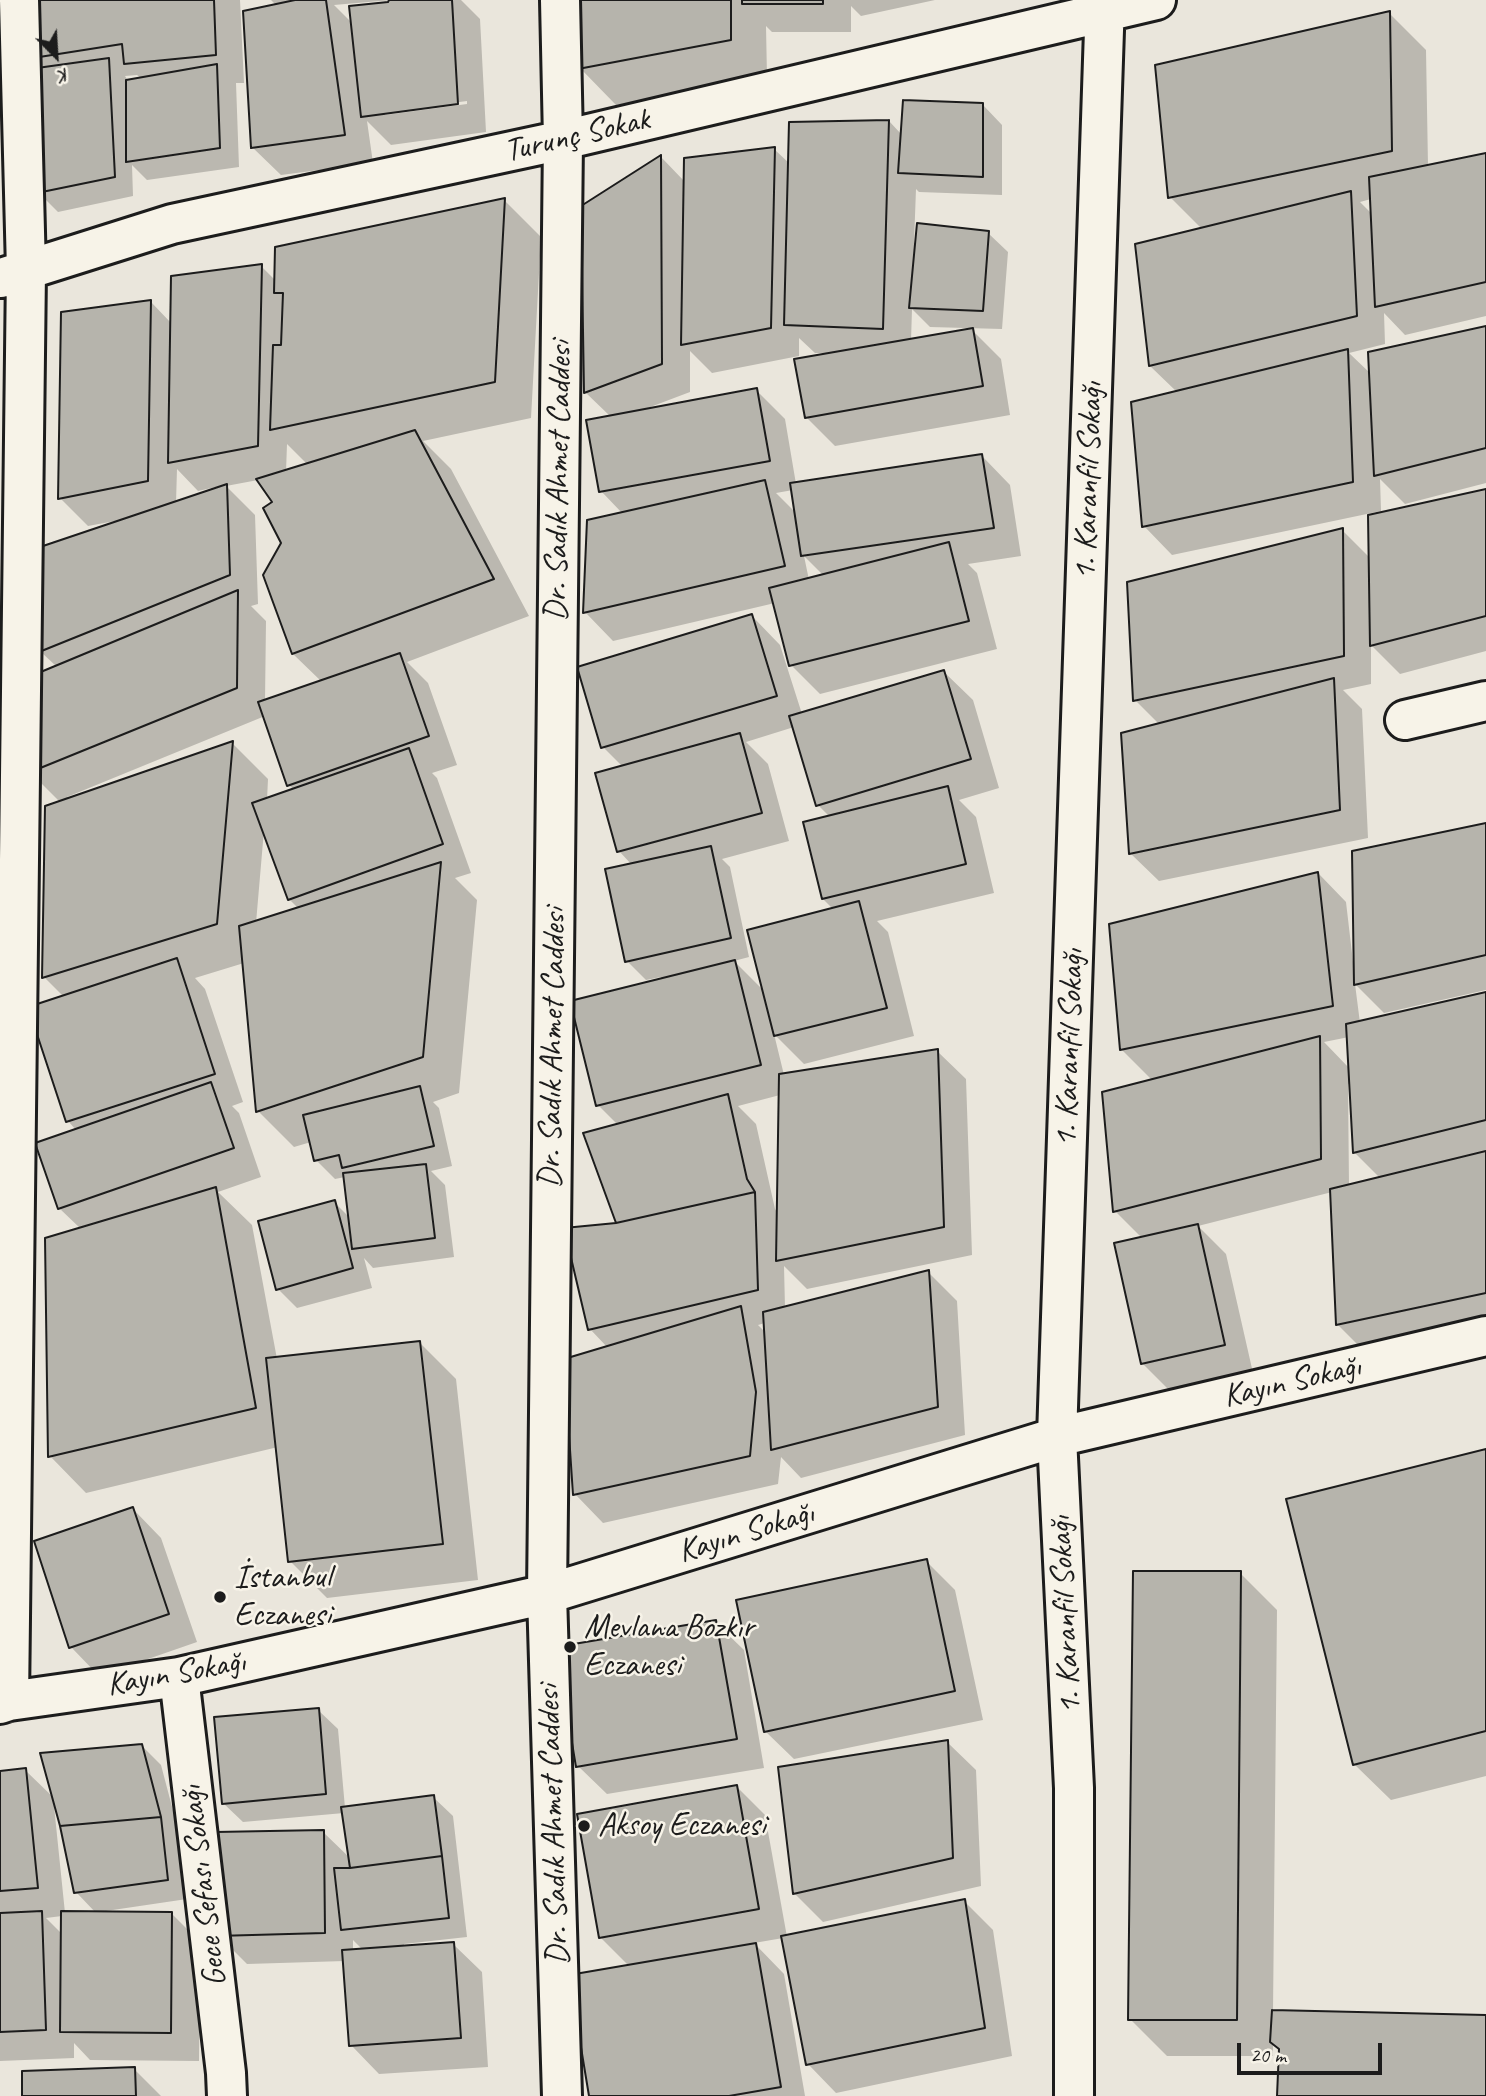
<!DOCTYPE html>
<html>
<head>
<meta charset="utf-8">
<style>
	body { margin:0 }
	#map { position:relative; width:1486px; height:2096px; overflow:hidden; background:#eae6dc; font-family:Caveat,sans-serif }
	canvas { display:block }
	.north { position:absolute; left:21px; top:21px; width:70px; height:70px; -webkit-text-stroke:5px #f7f3e8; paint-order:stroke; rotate:156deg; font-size:19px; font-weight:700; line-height:28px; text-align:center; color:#1c1c1c }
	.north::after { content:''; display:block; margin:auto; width:24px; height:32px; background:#1c1c1c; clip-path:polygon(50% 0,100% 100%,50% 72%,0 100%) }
	.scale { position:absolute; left:1237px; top:2043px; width:145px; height:32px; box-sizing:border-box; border:4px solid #1c1c1c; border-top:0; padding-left:9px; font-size:21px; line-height:24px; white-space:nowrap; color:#1c1c1c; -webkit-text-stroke:5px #f7f3e8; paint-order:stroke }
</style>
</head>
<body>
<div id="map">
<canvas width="1486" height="2096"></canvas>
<div class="north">K</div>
<div class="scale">20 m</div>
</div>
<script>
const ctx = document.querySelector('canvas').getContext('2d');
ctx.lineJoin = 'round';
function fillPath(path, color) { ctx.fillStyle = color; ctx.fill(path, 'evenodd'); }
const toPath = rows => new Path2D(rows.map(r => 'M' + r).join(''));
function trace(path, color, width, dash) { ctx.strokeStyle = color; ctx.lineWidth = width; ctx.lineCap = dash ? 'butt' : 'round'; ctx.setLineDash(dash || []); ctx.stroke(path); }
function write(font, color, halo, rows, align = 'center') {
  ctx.font = font + ' Caveat,sans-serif'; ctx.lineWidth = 5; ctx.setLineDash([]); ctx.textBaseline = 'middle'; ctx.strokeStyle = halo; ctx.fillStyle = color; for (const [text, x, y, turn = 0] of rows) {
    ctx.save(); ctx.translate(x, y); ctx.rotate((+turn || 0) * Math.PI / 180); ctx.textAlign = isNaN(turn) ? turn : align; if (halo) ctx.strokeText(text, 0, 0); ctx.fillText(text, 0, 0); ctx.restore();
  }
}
fillPath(toPath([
	[32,0,240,0,244,83,236,83,239,167,147,180,132,165,133,196,58,212,39,193,46,69,35,58],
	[137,75,142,79,128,81,125,76],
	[271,0,461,0,480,19,486,132,391,145,367,121,373,163,281,175,252,147,277,6],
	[391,0,390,4,352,23,334,5],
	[467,101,467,104,385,115,385,112],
	[581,0,935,0,861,16,851,6,851,32,772,32,766,26,767,77,616,105,580,68],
	[1389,13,1426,50,1428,166,1486,154,1486,316,1405,335,1384,313,1385,344,1349,353,1371,374,1486,327,1486,483,1405,504,1380,479,1381,511,1172,555,1144,526,1177,392,1150,366,1202,229,1170,197],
	[1371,199,1372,214,1360,202],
	[983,105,1002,125,1002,195,919,192,916,189,914,243,988,233,1008,252,1002,329,930,327,912,309,911,341,972,330,1001,359,1010,415,835,446,806,417,828,353,815,353,799,338,799,356,712,373,690,351,690,392,645,409,756,390,785,419,796,484,982,456,1010,485,1021,556,968,564,977,573,997,649,820,694,791,665,775,603,613,641,585,612,623,514,601,491,611,417,585,392,582,207,661,157,685,182,774,149,790,164,889,121,902,135],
	[793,490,797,514,776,493],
	[804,556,824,576,809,580],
	[504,200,541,237,531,418,423,441,451,469,529,616,407,662,428,683,457,765,432,773,437,778,471,873,455,878,477,900,459,1093,433,1102,439,1108,452,1166,431,1171,445,1185,454,1257,373,1268,364,1258,372,1288,297,1308,278,1289,334,1202,350,1218,345,1177,335,1179,316,1160,311,1142,294,1147,258,1111,244,963,195,978,205,989,243,1102,232,1106,239,1113,261,1177,218,1192,252,1225,277,1359,420,1343,456,1379,478,1580,327,1598,290,1561,278,1447,86,1493,50,1456,81,1229,59,1208,77,1131,68,1121,64,997,44,977,60,802,30,772,57,667,40,651,115,524,115,521,88,526,60,498,151,302,172,324,261,266,276,281],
	[287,444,308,465,286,472],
	[177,469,198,491,216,487,216,490,176,503],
	[258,480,275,502,283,543,293,654,322,682,265,701,266,621,251,606,258,604,255,515,226,486],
	[265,716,289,785,294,790,267,800,268,779,232,743,69,799,67,797],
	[264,830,289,899,299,909,256,923],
	[1486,491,1486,651,1400,674,1371,645,1371,684,1343,690,1362,709,1368,838,1159,881,1130,853,1160,725,1135,700,1342,530,1370,558],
	[752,616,780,645,802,714,944,672,973,700,999,788,959,800,976,817,994,893,877,921,888,932,914,1036,804,1064,774,1034,784,1075,937,1051,966,1079,972,1255,807,1289,784,1266,785,1308,928,1272,957,1301,965,1435,801,1478,781,1457,778,1484,603,1523,575,1494,608,1348,590,1329,618,1225,618,1125,598,1105,662,980,661,977,646,980,627,961,632,865,619,851,623,767,603,747],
	[794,727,818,805,830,817,823,899,834,910,765,992,734,961,749,957,730,867,722,859,789,841,768,764,746,742],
	[780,1095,779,1215,775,1209,756,1124,738,1106],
	[765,1323,766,1333,758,1325],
	[1486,824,1486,990,1384,1013,1355,984,1360,1023,1486,994,1486,1327,1366,1353,1338,1325,1332,1192,1198,1226,1226,1254,1253,1373,1171,1392,1142,1363,1142,1238,1115,1211,1153,1081,1122,1050,1110,926,1318,873,1346,902,1353,962,1355,961],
	[1349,1037,1350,1069,1324,1042],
	[1351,1083,1354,1152,1380,1178,1349,1186,1348,1084],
	[1486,1450,1486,1776,1391,1800,1354,1764],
	[133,1509,161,1538,197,1642,99,1676,71,1647],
	[926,1561,955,1590,983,1720,794,1759,765,1731],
	[1240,1573,1277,1610,1273,2012,1486,2017,1486,2096,1279,2096,1281,2049,1273,2042,1273,2056,1167,2056,1130,2019],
	[715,1622,744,1650,764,1768,607,1794,578,1766],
	[318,1710,338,1729,345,1808,433,1797,453,1816,467,1937,404,1944,404,1947,453,1944,482,1972,488,2067,379,2074,351,2045,345,1961,247,1964,218,1935,323,1832,351,1859,344,1813,243,1822,223,1803],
	[353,1940,363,1950,353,1951],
	[947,1742,976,1770,981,1886,823,1922,794,1893],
	[142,1746,161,1765,180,1837,187,1899,106,1911,106,1913,171,1913,200,1942,199,2061,90,2060,74,2043,74,2058,0,2061,0,1772,25,1770,55,1799],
	[56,1805,76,1892,96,1913,65,1913,54,1806],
	[62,1916,62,1934,46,1918],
	[737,1787,765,1815,787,1937,964,1901,993,1930,1012,2056,836,2093,808,2064,783,1938,754,1943,784,1974,805,2096,591,2096,630,1967,600,1937],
	[134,2069,161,2096,24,2096]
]), '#0003');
const building = toPath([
	[30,0,214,0,216,55,124,64,122,44,33,58,30,0],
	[295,0,326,0,345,135,251,148,243,11,295,0],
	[389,0,452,0,458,104,361,117,349,6,388,2,389,0],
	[579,0,731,0,731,40,578,69,579,0],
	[742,0,823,0,823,4,742,4,742,0],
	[1390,11,1392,151,1168,198,1155,65,1390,11],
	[109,58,115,177,37,193,37,68,109,58],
	[217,64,220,148,126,162,126,80,217,64],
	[903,100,983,103,983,177,898,173,903,100],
	[889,120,883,329,784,325,789,122,889,120],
	[775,147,771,328,681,345,684,158,775,147],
	[1486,153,1486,282,1375,307,1369,177,1486,153],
	[661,155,662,364,584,393,581,206,661,155],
	[1351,191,1357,316,1149,366,1135,244,1351,191],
	[505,198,495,382,270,430,273,345,281,345,283,293,274,293,275,247,505,198],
	[917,223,989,231,983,311,909,308,917,223],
	[262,264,258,446,168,463,171,276,262,264],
	[151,300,148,481,58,499,61,312,151,300],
	[1486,326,1486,448,1374,476,1368,352,1486,326],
	[973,328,983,386,805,418,794,359,973,328],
	[1348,349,1353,482,1142,527,1131,402,1348,349],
	[757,388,770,461,599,492,586,420,757,388],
	[415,430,494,579,292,654,263,575,281,543,263,508,272,502,256,479,415,430],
	[982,454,994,528,801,556,790,483,982,454],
	[765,480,785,566,583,613,587,520,765,480],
	[227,484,230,575,39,652,40,547,227,484],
	[1486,489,1486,616,1370,646,1368,515,1486,489],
	[1343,528,1344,656,1133,701,1127,582,1343,528],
	[949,542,969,621,789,666,769,588,949,542],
	[238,590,237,688,28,773,31,676,238,590],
	[752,614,777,696,601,748,577,667,752,614],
	[400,653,429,736,287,786,258,702,400,653],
	[944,670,971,759,816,806,789,716,944,670],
	[1334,678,1340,810,1129,854,1121,733,1334,678],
	[740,733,762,813,617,852,595,773,740,733],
	[233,741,217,924,42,978,45,806,233,741],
	[409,748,443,844,288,900,252,803,409,748],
	[948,786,966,864,822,899,803,822,948,786],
	[1486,823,1486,955,1354,985,1352,851,1486,823],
	[711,846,731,938,625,962,605,869,711,846],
	[441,862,423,1057,256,1112,239,926,441,862],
	[1318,872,1333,1006,1120,1050,1109,924,1318,872],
	[859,901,887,1008,774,1036,747,930,859,901],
	[177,958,215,1074,66,1122,28,1007,177,958],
	[735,960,761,1065,596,1106,570,1001,735,960],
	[1486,992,1486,1120,1353,1153,1346,1024,1486,992],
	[1320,1036,1321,1159,1113,1212,1102,1092,1320,1036],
	[938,1049,944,1227,776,1261,779,1074,938,1049],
	[211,1082,234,1148,58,1209,35,1143,211,1082],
	[420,1086,434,1146,342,1168,339,1155,314,1161,303,1115,420,1086],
	[728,1094,747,1179,755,1192,616,1223,583,1133,728,1094],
	[1486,1151,1486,1293,1336,1325,1330,1189,1486,1151],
	[426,1164,435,1238,352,1249,343,1173,426,1164],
	[216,1187,256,1408,48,1457,45,1238,216,1187],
	[755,1192,758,1290,588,1330,564,1228,616,1223,755,1192],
	[335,1200,353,1268,276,1290,258,1221,335,1200],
	[1198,1224,1225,1345,1141,1364,1114,1243,1198,1224],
	[929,1270,938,1407,771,1450,763,1312,929,1270],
	[741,1306,756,1392,750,1456,573,1495,564,1359,741,1306],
	[420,1341,443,1544,288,1562,266,1358,420,1341],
	[1486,1449,1486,1731,1353,1765,1286,1499,1486,1449],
	[133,1507,169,1614,69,1648,34,1541,133,1507],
	[927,1559,955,1691,764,1732,736,1600,927,1559],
	[1133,1571,1241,1571,1237,2020,1128,2020,1133,1571],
	[716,1620,737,1739,576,1767,556,1647,716,1620],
	[319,1708,326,1794,222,1804,214,1717,319,1708],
	[948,1740,953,1858,793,1894,778,1767,948,1740],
	[142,1744,161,1817,60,1826,40,1753,142,1744],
	[26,1768,38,1888,0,1891,0,1771,26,1768],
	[737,1785,759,1909,599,1938,577,1814,737,1785],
	[434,1795,442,1856,350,1868,341,1807,434,1795],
	[161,1817,168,1880,74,1893,60,1826,161,1817],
	[324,1830,325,1933,216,1936,215,1832,324,1830],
	[442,1856,449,1918,341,1930,334,1868,350,1868,442,1856],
	[965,1899,985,2028,806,2065,781,1936,965,1899],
	[42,1911,46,2030,0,2032,0,1913,42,1911],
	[61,1911,172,1912,171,2033,60,2032,61,1911],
	[454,1942,461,2038,349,2046,342,1950,454,1942],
	[756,1943,781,2087,729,2096,589,2096,569,1975,756,1943],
	[1272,2010,1486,2015,1486,2096,1277,2096,1279,2049,1270,2042,1272,2010],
	[135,2067,136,2096,22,2096,22,2071,135,2067]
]);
fillPath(building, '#b6b4ac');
trace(building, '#1c1c1c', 2);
const minor = toPath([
	[560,0,563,140,547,1594,562,2096],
	[1,278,172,224,563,140,1156,0],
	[1405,720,1486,701],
	[179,1677,226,2073,227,2096],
	[9,1701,26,270,19,0],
	[0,1704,9,1701,179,1677,547,1594,1057,1437,1486,1336],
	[1074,2096,1074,1788,1057,1437,1105,0]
]);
trace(minor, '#1c1c1c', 44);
trace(minor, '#f7f3e8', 38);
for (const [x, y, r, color] of [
	[220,1597,7,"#1c1c1c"],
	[570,1647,7,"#1c1c1c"],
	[584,1826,7,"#1c1c1c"]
]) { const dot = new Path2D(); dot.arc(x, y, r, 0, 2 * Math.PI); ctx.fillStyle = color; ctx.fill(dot); trace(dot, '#f7f3e8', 2.5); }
write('33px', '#1c1c1c', '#f7f3e8', [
	["Turunç Sokak",577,136,-13],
	["Dr. Sadık Ahmet Caddesi",559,481,-89],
	["1. Karanfil Sokağı",1089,481,-88],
	["Dr. Sadık Ahmet Caddesi",553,1048,-89],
	["1. Karanfil Sokağı",1070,1048,-88],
	["Kayın Sokağı",1292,1382,-13],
	["Kayın Sokağı",746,1533,-17],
	["1. Karanfil Sokağı",1066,1615,-93],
	["Kayın Sokağı",176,1674,-10],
	["Dr. Sadık Ahmet Caddesi",554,1825,-92],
	["Gece Sefası Sokağı",204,1886,-97]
]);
write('33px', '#1c1c1c', '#f7f3e8', [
	["İstanbul",234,1578],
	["Eczanesi",234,1616],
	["Mevlana Bozkır",584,1628],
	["Eczanesi",584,1666],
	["Aksoy Eczanesi",598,1826]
], 'left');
</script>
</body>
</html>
